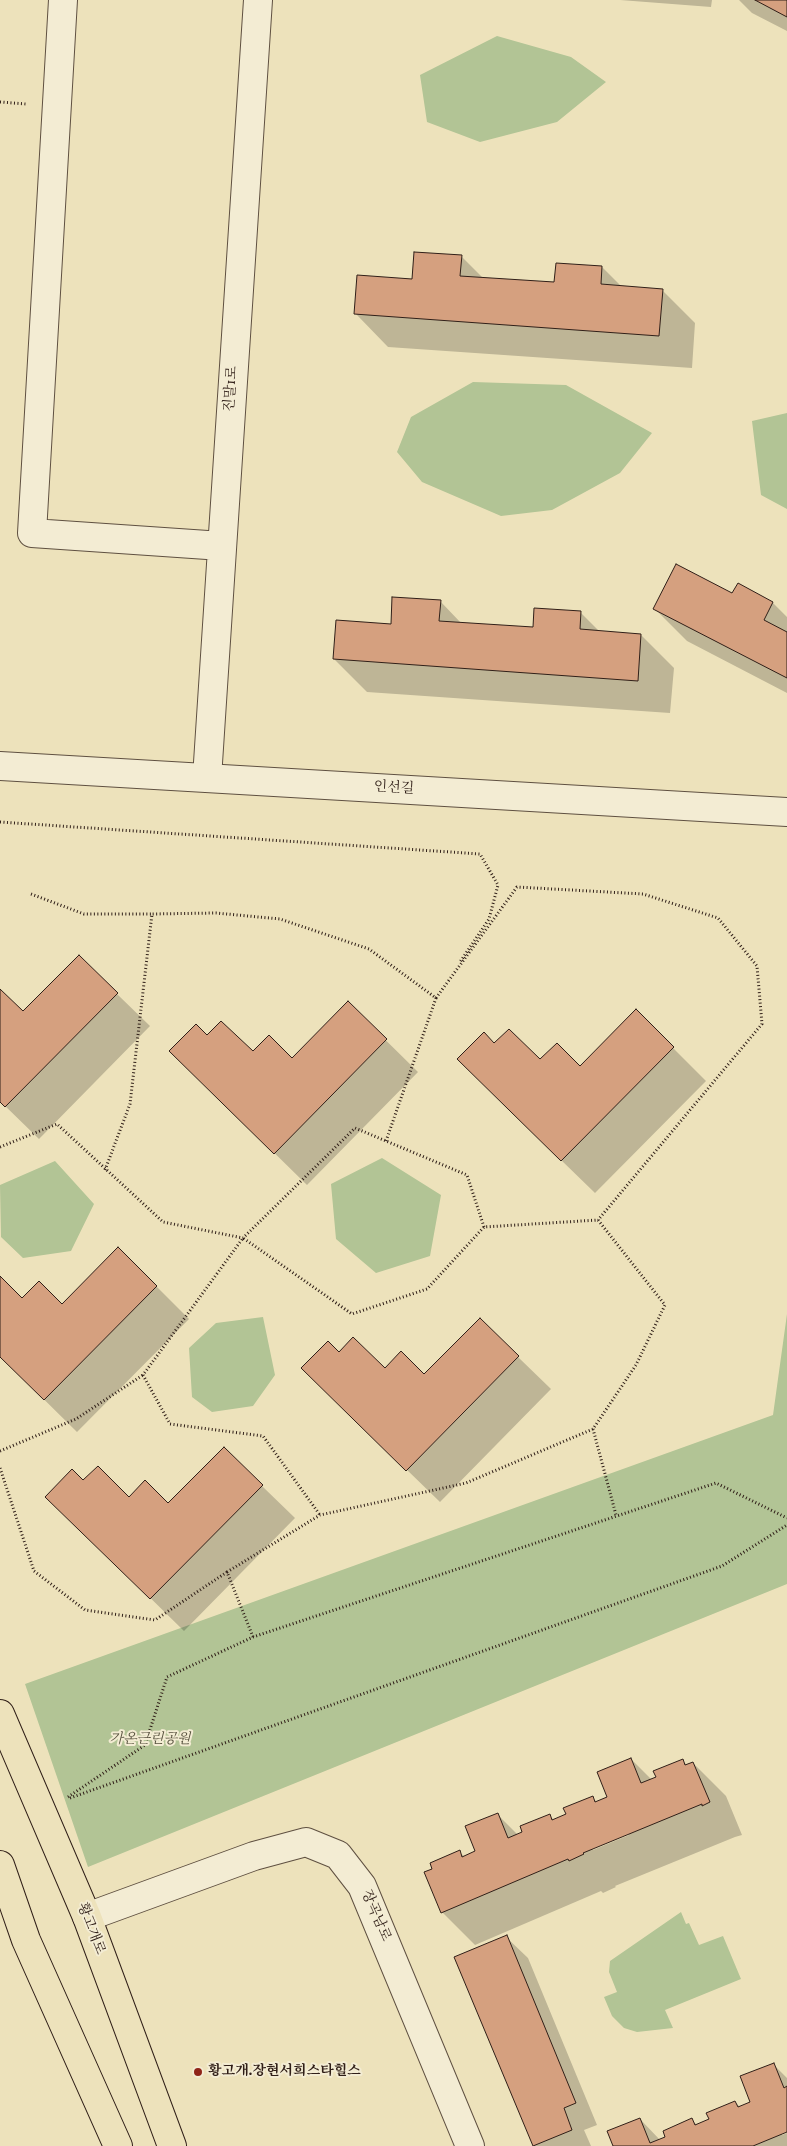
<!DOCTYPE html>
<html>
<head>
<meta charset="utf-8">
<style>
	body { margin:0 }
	canvas { display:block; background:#ede2bb }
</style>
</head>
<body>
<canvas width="787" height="2146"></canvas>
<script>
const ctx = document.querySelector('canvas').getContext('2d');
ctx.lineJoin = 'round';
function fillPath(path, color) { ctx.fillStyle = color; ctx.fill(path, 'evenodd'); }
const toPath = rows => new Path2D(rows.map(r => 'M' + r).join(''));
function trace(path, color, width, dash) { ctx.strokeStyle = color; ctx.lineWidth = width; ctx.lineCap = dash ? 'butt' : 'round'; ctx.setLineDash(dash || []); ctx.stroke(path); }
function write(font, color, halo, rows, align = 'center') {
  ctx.font = font + ' Vollkorn,"Noto Serif KR",serif'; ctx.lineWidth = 4; ctx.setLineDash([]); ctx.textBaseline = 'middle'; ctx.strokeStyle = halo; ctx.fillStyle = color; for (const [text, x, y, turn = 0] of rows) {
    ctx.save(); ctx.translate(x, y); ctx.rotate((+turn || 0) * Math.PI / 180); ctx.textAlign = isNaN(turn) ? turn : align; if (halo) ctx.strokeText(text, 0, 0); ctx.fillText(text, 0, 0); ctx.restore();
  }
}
fillPath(toPath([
	[497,36,571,57,606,82,557,122,480,142,427,122,420,75],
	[473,382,566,385,652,433,620,473,552,510,501,516,422,482,397,452,411,417],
	[787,413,787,509,761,495,752,421],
	[382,1158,441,1195,430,1256,376,1273,336,1239,331,1184],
	[55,1161,94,1204,71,1251,23,1258,1,1237,0,1185],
	[787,1314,787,1584,88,1867,25,1684,773,1415],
	[263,1317,275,1375,253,1406,212,1412,192,1397,189,1348,216,1323],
	[681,1912,686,1924,689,1923,699,1945,723,1936,741,1979,665,2010,673,2028,637,2032,624,2028,612,2016,604,1997,617,1992,609,1972,610,1961]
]), '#b2c495');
fillPath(toPath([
	[620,0,712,0,711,7],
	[739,0,787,0,787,31,752,13],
	[461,256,484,279,556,284,602,267,622,287,662,290,695,323,692,368,388,347,356,314,413,280],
	[733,595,773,603,787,617,787,693,687,641,654,608],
	[440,601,462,624,534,628,580,612,600,632,641,635,674,668,670,713,367,692,334,659,392,625],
	[0,990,23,1013,117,994,150,1026,39,1139,0,1101],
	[348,1003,418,1072,307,1185,203,1083,207,1036,253,1053,292,1059],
	[636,1011,706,1081,595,1193,491,1092,494,1045,540,1061,580,1068],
	[0,1278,22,1299,62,1306,156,1286,189,1319,77,1432,0,1356],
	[339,1354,385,1370,424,1376,518,1357,551,1389,440,1502,335,1400],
	[262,1486,295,1518,184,1631,80,1529,129,1498,168,1505],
	[631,1759,652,1780,682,1760,687,1765,693,1763,726,1796,742,1835,735,1837,615,1886,616,1887,603,1893,601,1891,475,1945,442,1912,434,1870,459,1852,465,1857,477,1852,497,1814,518,1835,549,1815,554,1820,567,1815,592,1797,598,1803,609,1798],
	[628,1833,629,1835,593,1850,592,1847],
	[506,1937,528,1958,597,2125,584,2130,591,2146,534,2146,455,1958],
	[773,2064,787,2078,787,2131,782,2133,782,2135,787,2133,787,2146,614,2146,640,2119,660,2140,692,2120,697,2125,710,2119,735,2102,740,2107,752,2102]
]), '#0003');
const building = toPath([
	[755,0,787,0,787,17,755,0],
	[414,252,462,255,460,276,554,282,556,263,602,266,601,284,663,289,659,336,354,314,357,275,412,279,414,252],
	[676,564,732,593,738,583,773,602,764,620,787,632,787,678,653,609,676,564],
	[392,597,441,600,439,621,533,627,534,608,581,611,580,629,641,634,638,681,333,659,336,620,391,624,392,597],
	[79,955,118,993,5,1107,0,1102,0,989,23,1011,79,955],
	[348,1001,387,1039,274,1154,169,1051,196,1024,207,1035,221,1021,253,1051,269,1035,292,1058,348,1001],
	[636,1009,674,1047,561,1161,457,1059,484,1032,494,1043,509,1029,540,1059,557,1043,580,1066,636,1009],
	[118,1247,157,1286,44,1400,0,1357,0,1276,22,1298,39,1281,62,1304,118,1247],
	[480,1318,519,1356,406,1471,301,1368,328,1341,339,1352,353,1337,385,1368,401,1351,424,1374,480,1318],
	[224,1447,263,1485,150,1599,45,1497,72,1469,83,1480,98,1466,129,1497,145,1480,168,1503,224,1447],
	[631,1758,641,1783,656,1777,653,1771,683,1759,685,1765,693,1762,710,1802,702,1806,702,1804,583,1853,584,1854,569,1861,568,1859,441,1913,424,1872,432,1869,430,1863,460,1850,462,1857,475,1851,465,1826,498,1813,508,1838,522,1832,520,1826,550,1814,552,1820,566,1814,563,1808,593,1796,595,1802,607,1797,597,1772,631,1758],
	[507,1935,576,2103,564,2108,572,2130,533,2146,454,1957,507,1935],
	[774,2063,784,2088,787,2086,787,2132,753,2146,613,2146,607,2131,640,2118,650,2143,665,2137,663,2131,692,2118,695,2125,709,2119,706,2113,735,2101,738,2107,750,2102,740,2076,774,2063]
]);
fillPath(building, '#d5a07f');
trace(building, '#301f18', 1);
const minor = toPath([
	[63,0,32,533,222,546],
	[0,766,787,812],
	[207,778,258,0],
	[87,1917,254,1856,306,1842,338,1855,362,1886,470,2146]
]);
const major = toPath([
	[0,1714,87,1917,172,2146],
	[0,1865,26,1940,118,2146]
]);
trace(minor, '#5f5041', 30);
trace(major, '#301f18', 30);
trace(toPath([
	[0,102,26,104],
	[0,822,480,854,498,885,489,919,460,962],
	[31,894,84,914,152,914],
	[436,998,517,887,643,894,718,918,757,966,762,1024,598,1220],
	[0,1147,57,1124,163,1222,243,1238,355,1128,467,1175,484,1227],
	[105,1170,130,1104,152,914,216,913,280,919,369,949,436,998,386,1141],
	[593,1429,616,1515],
	[0,1451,76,1419,143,1375],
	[0,1468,34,1571,85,1610,155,1620,227,1572],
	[253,1637,227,1572,320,1515,466,1483,593,1429,636,1365,665,1305,598,1220,484,1227,427,1289,352,1314,243,1238,143,1375,170,1424,263,1436,320,1515],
	[68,1797,145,1745,167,1677,253,1637,716,1483,787,1518],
	[70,1798,722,1566,787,1525]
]), '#301f18', 3, [1, 2.5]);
trace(minor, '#f3ecd3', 28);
trace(major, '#ede2bb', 28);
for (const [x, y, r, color] of [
	[198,2072,5,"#8f2418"]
]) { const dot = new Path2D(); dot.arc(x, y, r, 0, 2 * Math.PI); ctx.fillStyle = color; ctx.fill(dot); trace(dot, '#f3ecd3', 2); }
write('14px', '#301f18', '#f3ecd3', [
	["진말1로",232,389,-86],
	["인선길",394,789,3],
	["장곡남로",375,1916,67],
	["황고개로",90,1929,69]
]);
write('italic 14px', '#57513e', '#f3ecd3', [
	["가온근린공원",150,1740]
]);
write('bold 14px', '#301f18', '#f3ecd3', [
	["황고개.장현서희스타힐스",208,2072]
], 'left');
</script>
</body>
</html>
